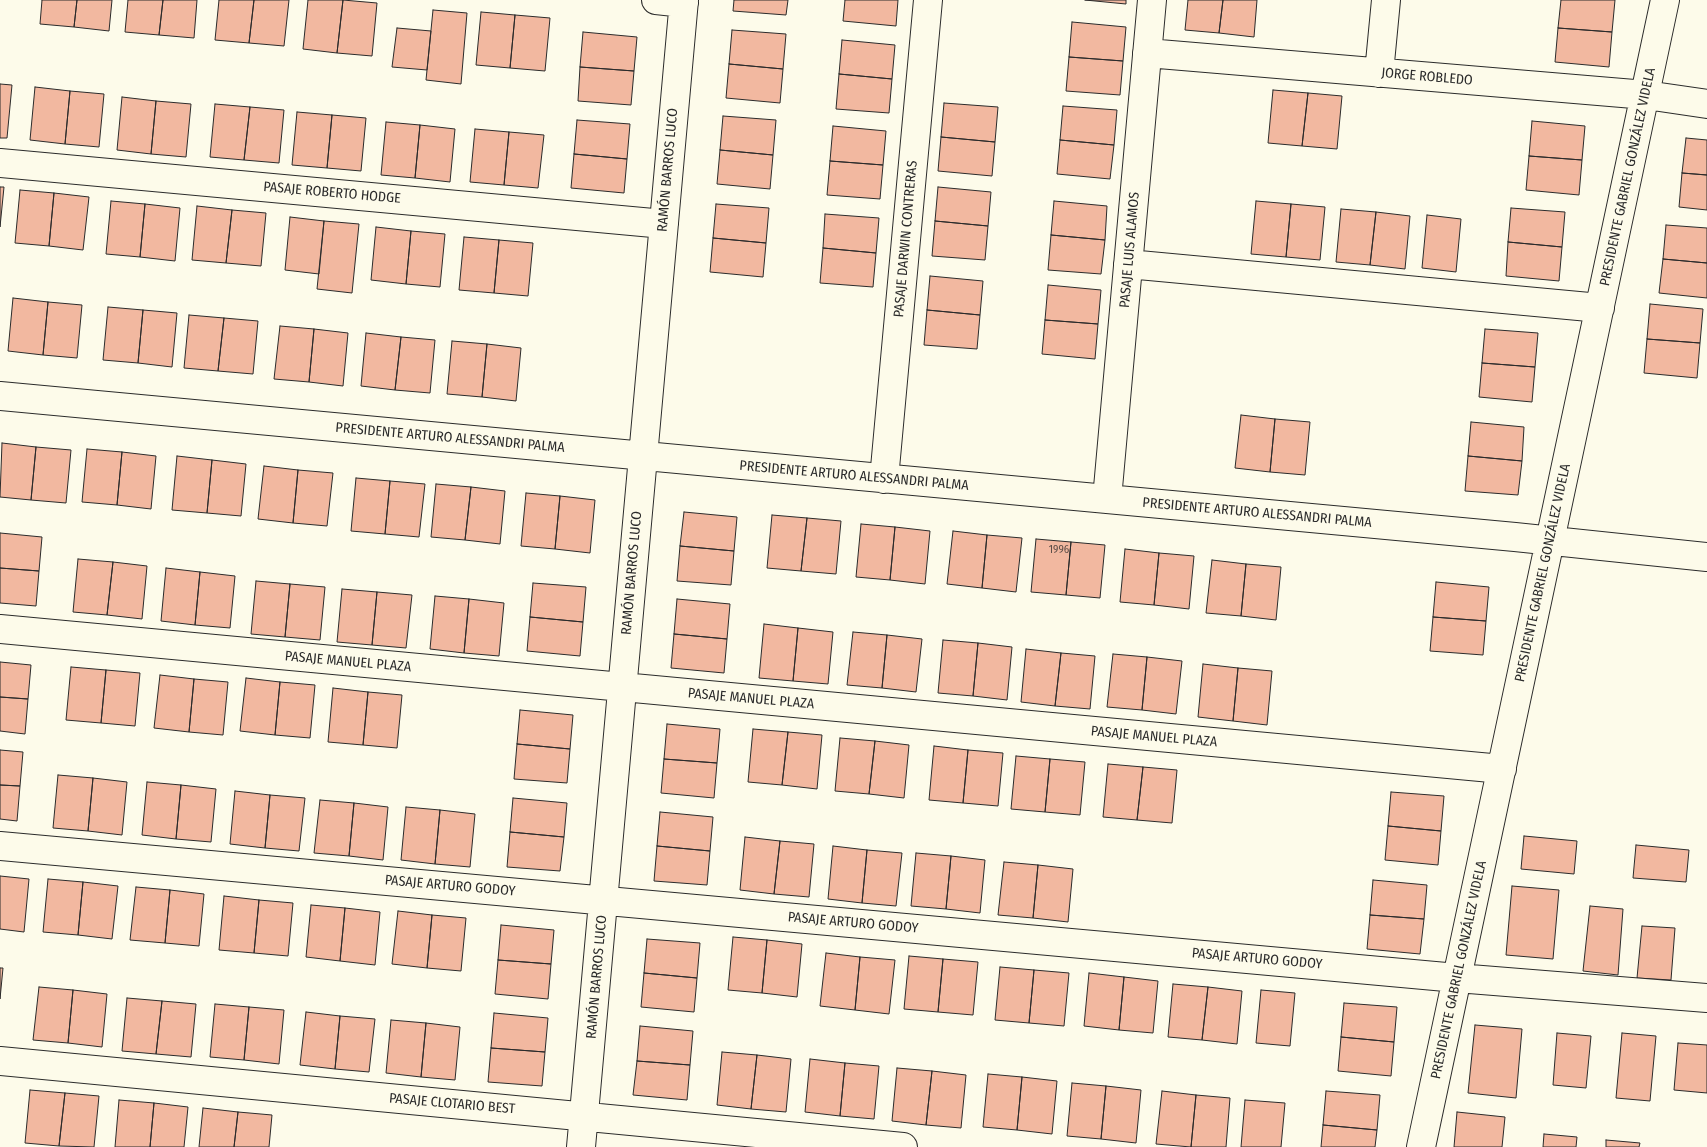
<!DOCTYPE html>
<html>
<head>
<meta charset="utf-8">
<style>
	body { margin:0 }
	canvas { display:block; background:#fdfbea }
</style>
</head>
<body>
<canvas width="1707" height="1147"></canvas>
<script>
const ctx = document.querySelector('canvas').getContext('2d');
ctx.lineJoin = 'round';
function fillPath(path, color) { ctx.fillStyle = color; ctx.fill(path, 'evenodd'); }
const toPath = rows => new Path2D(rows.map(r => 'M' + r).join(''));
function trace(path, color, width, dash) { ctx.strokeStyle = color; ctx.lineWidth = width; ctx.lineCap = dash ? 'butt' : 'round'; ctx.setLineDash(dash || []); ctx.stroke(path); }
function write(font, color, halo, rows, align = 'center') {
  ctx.font = font + ' "Fira Sans Condensed",sans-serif'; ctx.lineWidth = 4; ctx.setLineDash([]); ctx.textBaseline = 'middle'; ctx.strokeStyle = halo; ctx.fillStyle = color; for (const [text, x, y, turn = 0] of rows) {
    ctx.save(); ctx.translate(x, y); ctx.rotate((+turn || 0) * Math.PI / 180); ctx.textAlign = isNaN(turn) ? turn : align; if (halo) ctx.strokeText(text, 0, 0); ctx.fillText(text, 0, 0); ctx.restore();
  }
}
const building = toPath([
	[42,0,77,0,74,27,40,24,42,0],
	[77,0,112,0,109,31,74,27,77,0],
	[128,0,163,0,159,35,125,32,128,0],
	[163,0,197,0,194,38,159,35,163,0],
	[219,0,254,0,249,43,215,40,219,0],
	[254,0,289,0,284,46,249,43,254,0],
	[308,0,343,0,337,53,303,49,308,0],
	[343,0,377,3,372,56,337,53,343,0],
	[734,0,788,0,786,15,733,11,734,0],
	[845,0,898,0,896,26,843,21,845,0],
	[1085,0,1126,0,1126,4,1085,0],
	[1188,0,1223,0,1219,33,1185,30,1188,0],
	[1223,0,1257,0,1254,37,1219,33,1223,0],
	[1561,0,1615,0,1612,32,1558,28,1561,0],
	[433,10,467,13,461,84,426,80,433,10],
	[481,12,515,15,510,68,476,65,481,12],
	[515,15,550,18,545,71,510,68,515,15],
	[1072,22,1126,27,1123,61,1069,57,1072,22],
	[397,28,431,31,427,70,392,67,397,28],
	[1558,28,1612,32,1609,67,1555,62,1558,28],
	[732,30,786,34,783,69,729,64,732,30],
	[583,32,637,37,634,71,580,67,583,32],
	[842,40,895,45,892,79,839,74,842,40],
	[1069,57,1123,61,1120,95,1066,91,1069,57],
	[729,64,783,69,780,103,726,98,729,64],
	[580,67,634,71,631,105,578,101,580,67],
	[839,74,892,79,889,113,836,109,839,74],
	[0,84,12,85,7,138,0,138,0,84],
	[35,87,70,91,65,144,30,140,35,87],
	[1273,90,1308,93,1302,146,1268,143,1273,90],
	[70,91,104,94,99,147,65,144,70,91],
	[1308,93,1342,96,1337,149,1302,146,1308,93],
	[122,97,156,101,151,154,117,150,122,97],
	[156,101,191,104,186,157,151,154,156,101],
	[944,103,998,107,995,142,941,137,944,103],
	[215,104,250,107,244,160,210,157,215,104],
	[1063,106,1117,110,1114,145,1060,140,1063,106],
	[250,107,284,110,279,163,244,160,250,107],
	[297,112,332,115,327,168,292,165,297,112],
	[332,115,366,118,361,171,327,168,332,115],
	[723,116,776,120,773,155,720,150,723,116],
	[577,120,630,124,627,159,574,154,577,120],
	[1532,121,1585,126,1582,160,1529,156,1532,121],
	[386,122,420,125,415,178,381,175,386,122],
	[420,125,455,129,450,182,415,178,420,125],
	[833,126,886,131,883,165,830,161,833,126],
	[475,129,509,132,504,185,470,182,475,129],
	[509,132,544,135,538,188,504,185,509,132],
	[941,137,995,142,992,176,938,171,941,137],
	[1686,138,1707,140,1707,175,1682,173,1686,138],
	[1060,140,1114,145,1110,179,1057,174,1060,140],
	[720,150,773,155,770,189,717,184,720,150],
	[574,154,627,159,624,193,571,188,574,154],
	[1529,156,1582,160,1579,195,1526,190,1529,156],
	[830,161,883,165,880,199,827,195,830,161],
	[1682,173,1707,175,1707,210,1679,207,1682,173],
	[0,187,4,187,0,227,0,187],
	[938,187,991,192,988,226,935,221,938,187],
	[20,190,54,193,49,246,15,243,20,190],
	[54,193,89,197,83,250,49,246,54,193],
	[111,201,145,204,140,257,106,254,111,201],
	[1054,201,1107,206,1105,240,1051,235,1054,201],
	[1256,201,1291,204,1286,257,1251,254,1256,201],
	[145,204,180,208,175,261,140,257,145,204],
	[716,204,769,208,766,243,713,238,716,204],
	[1291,204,1325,207,1320,260,1286,257,1291,204],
	[197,206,232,210,226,263,192,260,197,206],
	[1511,208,1565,212,1562,247,1508,242,1511,208],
	[1341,209,1376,212,1370,265,1336,262,1341,209],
	[232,210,266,213,261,266,226,263,232,210],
	[1376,212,1410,216,1405,269,1370,265,1376,212],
	[825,214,879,218,876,253,823,248,825,214],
	[1427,215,1461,219,1456,272,1422,268,1427,215],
	[290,217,324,221,319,274,285,270,290,217],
	[324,221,359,224,352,293,317,289,324,221],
	[935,221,988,226,985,260,932,256,935,221],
	[1666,225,1707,228,1707,263,1663,259,1666,225],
	[376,227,411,231,406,284,371,280,376,227],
	[411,231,445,234,440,287,406,284,411,231],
	[1051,235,1105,240,1101,274,1048,270,1051,235],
	[464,237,499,240,494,293,459,290,464,237],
	[713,238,766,243,763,277,710,272,713,238],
	[499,240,533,243,528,296,494,293,499,240],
	[1508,242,1562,247,1559,281,1506,276,1508,242],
	[823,248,876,253,873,287,820,283,823,248],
	[1663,259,1707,263,1707,298,1659,293,1663,259],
	[930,276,983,281,980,315,927,310,930,276],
	[1048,285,1101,290,1098,324,1045,320,1048,285],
	[13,298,48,302,43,355,8,351,13,298],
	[48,302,82,305,77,358,43,355,48,302],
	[1650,304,1703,309,1700,343,1647,339,1650,304],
	[108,307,143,310,138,363,103,360,108,307],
	[143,310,177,313,172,367,138,363,143,310],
	[927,310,980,315,977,349,924,345,927,310],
	[189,315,224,318,218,371,184,368,189,315],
	[224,318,258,321,253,374,218,371,224,318],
	[1045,320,1098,324,1095,359,1042,354,1045,320],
	[280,326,314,329,309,382,274,379,280,326],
	[314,329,348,333,343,386,309,382,314,329],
	[1485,329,1538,333,1535,367,1482,363,1485,329],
	[366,333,401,337,395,390,361,386,366,333],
	[401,337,435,340,430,393,395,390,401,337],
	[1647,339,1700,343,1697,378,1644,373,1647,339],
	[452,341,487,344,482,397,447,394,452,341],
	[487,344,521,348,516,401,482,397,487,344],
	[1482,363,1535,367,1532,402,1479,397,1482,363],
	[1241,415,1275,419,1270,472,1235,468,1241,415],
	[1275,419,1310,422,1305,475,1270,472,1275,419],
	[1471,422,1524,427,1522,461,1468,456,1471,422],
	[2,443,36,447,31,500,0,497,2,443],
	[36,447,71,450,66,503,31,500,36,447],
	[87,449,122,452,117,505,82,502,87,449],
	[122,452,156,456,151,509,117,505,122,452],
	[177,456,212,460,207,513,172,510,177,456],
	[1468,456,1522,461,1518,495,1465,491,1468,456],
	[212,460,246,464,241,516,207,513,212,460],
	[264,466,298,470,293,523,258,519,264,466],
	[298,470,333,473,327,526,293,523,298,470],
	[356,478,390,481,385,534,351,531,356,478],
	[390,481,425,484,419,537,385,534,390,481],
	[436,484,471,487,465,540,431,537,436,484],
	[471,487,505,491,500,544,465,540,471,487],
	[526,493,560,496,555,549,521,546,526,493],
	[560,496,595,500,590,553,555,549,560,496],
	[684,512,737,517,734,551,680,546,684,512],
	[772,515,807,518,801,571,767,568,772,515],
	[807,518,841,521,836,574,801,571,807,518],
	[861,524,895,527,890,580,856,577,861,524],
	[895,527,930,531,925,584,890,580,895,527],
	[953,531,987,535,982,588,947,584,953,531],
	[0,533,42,537,39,571,0,568,0,533],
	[987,535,1022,538,1016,592,982,588,987,535],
	[1036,539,1071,542,1066,595,1031,592,1036,539],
	[1071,542,1105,545,1100,598,1066,595,1071,542],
	[680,546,734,551,731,585,677,581,680,546],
	[1125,549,1159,553,1154,605,1120,602,1125,549],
	[1159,553,1194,556,1189,609,1154,605,1159,553],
	[78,559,113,562,107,615,73,612,78,559],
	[1212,560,1246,564,1241,616,1206,613,1212,560],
	[113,562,147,566,142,619,107,615,113,562],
	[1246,564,1281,567,1276,620,1241,616,1246,564],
	[0,568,39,571,36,606,0,603,0,568],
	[166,568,200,572,195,625,161,621,166,568],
	[200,572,235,576,230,628,195,625,200,572],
	[256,581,290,584,285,637,251,634,256,581],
	[1436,582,1489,587,1486,621,1433,617,1436,582],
	[533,583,586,587,583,622,530,617,533,583],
	[290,584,325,587,320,640,285,637,290,584],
	[342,589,377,592,372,645,337,642,342,589],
	[377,592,412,595,406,648,372,645,377,592],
	[435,596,469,599,464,653,430,649,435,596],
	[469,599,504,603,499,656,464,653,469,599],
	[677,599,730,604,727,639,674,634,677,599],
	[530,617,583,622,580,656,527,651,530,617],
	[1433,617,1486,621,1483,655,1430,651,1433,617],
	[764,624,798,628,793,681,759,678,764,624],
	[798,628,833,632,828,684,793,681,798,628],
	[853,632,887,635,882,688,847,685,853,632],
	[674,634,727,639,724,673,671,668,674,634],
	[887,635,922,639,916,692,882,688,887,635],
	[943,640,978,643,973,696,938,693,943,640],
	[978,643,1012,647,1007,700,973,696,978,643],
	[1026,649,1061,653,1055,706,1021,702,1026,649],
	[1061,653,1095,656,1090,709,1055,706,1061,653],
	[1113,654,1147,657,1142,710,1107,707,1113,654],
	[1147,657,1182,661,1176,714,1142,710,1147,657],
	[0,662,31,665,28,699,0,697,0,662],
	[1203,664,1238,668,1233,721,1198,717,1203,664],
	[71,667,106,670,101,723,66,720,71,667],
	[1238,668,1272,671,1267,725,1233,721,1238,668],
	[106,670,140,673,135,726,101,723,106,670],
	[160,675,194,679,189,732,154,728,160,675],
	[246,678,280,682,275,735,240,731,246,678],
	[194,679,228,682,223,735,189,732,194,679],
	[280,682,315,685,310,738,275,735,280,682],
	[333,688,368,692,363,745,328,742,333,688],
	[368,692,402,695,397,748,363,745,368,692],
	[0,697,28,699,25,734,0,731,0,697],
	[520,710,573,715,570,749,517,744,520,710],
	[667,724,720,729,717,763,664,759,667,724],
	[753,729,788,732,782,785,748,782,753,729],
	[788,732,822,735,817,789,782,785,788,732],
	[840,738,875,741,869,794,835,791,840,738],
	[875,741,909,745,904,798,869,794,875,741],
	[517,744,570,749,567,783,514,779,517,744],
	[934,746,968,750,963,803,929,800,934,746],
	[0,750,23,752,20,786,0,785,0,750],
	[968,750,1003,753,998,806,963,803,968,750],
	[1016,756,1050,759,1045,812,1011,809,1016,756],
	[664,759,717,763,714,798,661,793,664,759],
	[1050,759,1085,762,1080,815,1045,812,1050,759],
	[1108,764,1143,767,1137,820,1103,817,1108,764],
	[1143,767,1177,770,1172,823,1137,820,1143,767],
	[58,775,93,778,88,831,53,828,58,775],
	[93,778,127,782,122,835,88,831,93,778],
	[147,782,181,785,176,839,142,835,147,782],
	[0,785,20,786,17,821,0,819,0,785],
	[181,785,216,789,211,842,176,839,181,785],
	[235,791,270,795,265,848,230,844,235,791],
	[1391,792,1444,796,1441,831,1388,826,1391,792],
	[270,795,305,798,299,851,265,848,270,795],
	[513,798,567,803,564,837,510,832,513,798],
	[320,800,354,803,349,856,314,853,320,800],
	[354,803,388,807,383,860,349,856,354,803],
	[406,807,440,810,435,864,401,860,406,807],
	[440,810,475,814,470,867,435,864,440,810],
	[660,812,713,817,710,851,657,846,660,812],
	[1388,826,1441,831,1438,865,1385,860,1388,826],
	[510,832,564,837,560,871,507,867,510,832],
	[1524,836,1577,841,1574,874,1521,869,1524,836],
	[745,837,780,841,774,894,740,890,745,837],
	[780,841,814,844,809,897,774,894,780,841],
	[1636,845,1689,850,1686,882,1633,878,1636,845],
	[657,846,710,851,707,885,654,881,657,846],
	[833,846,867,850,862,903,828,899,833,846],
	[867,850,902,853,896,906,862,903,867,850],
	[916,853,951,856,946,909,911,906,916,853],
	[951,856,985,860,980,913,946,909,951,856],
	[1004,862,1038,865,1033,918,998,915,1004,862],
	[1038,865,1073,869,1068,922,1033,918,1038,865],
	[0,876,29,879,24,932,0,929,0,876],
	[48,879,83,882,78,935,43,932,48,879],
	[1373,880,1427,885,1424,919,1370,915,1373,880],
	[83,882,118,886,112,939,78,935,83,882],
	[1512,886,1559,890,1553,959,1506,955,1512,886],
	[136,887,170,890,165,943,130,940,136,887],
	[170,890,204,894,199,946,165,943,170,890],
	[224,896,259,900,254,953,219,950,224,896],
	[259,900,293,903,288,956,254,953,259,900],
	[311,905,345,908,340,961,306,957,311,905],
	[1590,906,1623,909,1618,975,1583,971,1590,906],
	[345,908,380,912,375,965,340,961,345,908],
	[398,911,432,915,427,968,392,964,398,911],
	[432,915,466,918,461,971,427,968,432,915],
	[1370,915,1424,919,1420,954,1367,949,1370,915],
	[501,925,554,930,551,964,498,960,501,925],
	[1642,926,1675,928,1671,980,1637,978,1642,926],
	[733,937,767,940,762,993,728,990,733,937],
	[647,939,700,943,697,978,644,973,647,939],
	[767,940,802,944,797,997,762,993,767,940],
	[826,953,860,957,855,1010,820,1006,826,953],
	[909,956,943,959,938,1012,904,1009,909,956],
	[860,957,895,960,889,1014,855,1010,860,957],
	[943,959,978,962,973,1015,938,1012,943,959],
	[498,960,551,964,548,999,495,994,498,960],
	[1000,967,1034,970,1029,1023,995,1020,1000,967],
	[0,968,3,968,0,999,0,968],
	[1034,970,1069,973,1064,1026,1029,1023,1034,970],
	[644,973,697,978,694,1012,641,1007,644,973],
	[1089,973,1124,977,1119,1030,1084,1026,1089,973],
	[1124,977,1158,981,1153,1033,1119,1030,1124,977],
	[1173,984,1208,987,1202,1040,1168,1037,1173,984],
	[39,987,73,990,68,1043,33,1040,39,987],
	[1208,987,1242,991,1237,1044,1202,1040,1208,987],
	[73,990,107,994,102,1047,68,1043,73,990],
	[1261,990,1295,993,1290,1046,1256,1043,1261,990],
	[127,998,162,1001,156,1054,122,1051,127,998],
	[162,1001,196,1004,191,1057,156,1054,162,1001],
	[1344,1003,1397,1007,1394,1042,1341,1037,1344,1003],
	[215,1004,249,1007,244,1060,210,1057,215,1004],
	[249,1007,284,1010,279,1064,244,1060,249,1007],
	[306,1012,340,1016,335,1069,300,1065,306,1012],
	[494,1013,548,1018,545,1052,491,1048,494,1013],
	[340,1016,375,1019,369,1072,335,1069,340,1016],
	[391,1020,426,1023,421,1077,386,1073,391,1020],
	[426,1023,460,1027,455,1080,421,1077,426,1023],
	[1475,1025,1522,1029,1516,1098,1468,1093,1475,1025],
	[640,1026,693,1031,690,1065,637,1061,640,1026],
	[1557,1033,1591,1036,1586,1088,1553,1085,1557,1033],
	[1622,1033,1656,1036,1650,1101,1616,1098,1622,1033],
	[1341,1037,1394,1042,1391,1076,1338,1071,1341,1037],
	[1678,1043,1707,1045,1707,1093,1674,1090,1678,1043],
	[491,1048,545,1052,542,1086,488,1082,491,1048],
	[722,1052,757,1055,751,1109,717,1105,722,1052],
	[757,1055,791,1059,786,1112,751,1109,757,1055],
	[810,1059,845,1063,840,1116,805,1112,810,1059],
	[637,1061,690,1065,687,1100,633,1095,637,1061],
	[845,1063,879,1066,874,1119,840,1116,845,1063],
	[897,1068,932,1071,926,1125,892,1121,897,1068],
	[932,1071,966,1075,961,1128,926,1125,932,1071],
	[988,1074,1022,1077,1017,1130,983,1127,988,1074],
	[1022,1077,1057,1081,1052,1134,1017,1130,1022,1077],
	[1072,1083,1106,1086,1101,1139,1067,1136,1072,1083],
	[1106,1086,1141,1090,1136,1143,1101,1139,1106,1086],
	[30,1090,65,1093,59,1146,25,1143,30,1090],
	[1162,1091,1196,1095,1191,1147,1156,1144,1162,1091],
	[1326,1091,1380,1095,1377,1130,1323,1125,1326,1091],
	[65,1093,99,1096,94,1147,59,1146,65,1093],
	[1196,1095,1230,1098,1226,1147,1191,1147,1196,1095],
	[119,1100,154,1103,150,1147,115,1147,119,1100],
	[1245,1100,1285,1103,1281,1147,1241,1147,1245,1100],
	[154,1103,188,1107,184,1147,150,1147,154,1103],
	[203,1108,238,1112,234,1147,199,1147,203,1108],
	[238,1112,272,1115,269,1147,234,1147,238,1112],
	[1457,1112,1505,1117,1502,1147,1454,1147,1457,1112],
	[1323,1125,1377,1130,1375,1147,1321,1147,1323,1125],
	[1544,1134,1577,1137,1576,1147,1543,1147,1544,1134],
	[1606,1140,1640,1143,1639,1147,1606,1147,1606,1140]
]);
fillPath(building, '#f2b8a0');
trace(building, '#2b2b2b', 1);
const minor = toPath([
	[656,0,684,3],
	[1147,53,1646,95,1707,104],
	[1379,73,1386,0],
	[0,163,664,224],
	[1128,264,1600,308],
	[0,396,1515,537,1707,557],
	[884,479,928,0],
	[1107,499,1152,0],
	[0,629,1502,769],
	[0,846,1457,978,1707,998],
	[0,1061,903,1147],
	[581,1147,684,0],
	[1421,1147,1665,0]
]);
trace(minor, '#2b2b2b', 30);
trace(minor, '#fdfbea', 28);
write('11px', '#5d4e48', null, [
	["1996",1059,550]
]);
write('14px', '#2b2b2b', '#fdfbea', [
	["JORGE ROBLEDO",1427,77,5],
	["RAMÓN BARROS LUCO",668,170,-85],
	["PRESIDENTE GABRIEL GONZÁLEZ VIDELA",1628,177,-78],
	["PASAJE ROBERTO HODGE",332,193,5],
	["PASAJE DARWIN CONTRERAS",906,239,-85],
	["PASAJE LUIS ALAMOS",1130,250,-85],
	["PRESIDENTE ARTURO ALESSANDRI PALMA",450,438,5],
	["PRESIDENTE ARTURO ALESSANDRI PALMA",854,476,5],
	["PRESIDENTE ARTURO ALESSANDRI PALMA",1257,513,5],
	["RAMÓN BARROS LUCO",632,573,-85],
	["PRESIDENTE GABRIEL GONZÁLEZ VIDELA",1543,573,-78],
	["PASAJE MANUEL PLAZA",348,662,5],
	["PASAJE MANUEL PLAZA",751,699,5],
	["PASAJE MANUEL PLAZA",1154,737,5],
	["PASAJE ARTURO GODOY",450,886,5],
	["PASAJE ARTURO GODOY",853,923,5],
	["PASAJE ARTURO GODOY",1257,959,5],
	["PRESIDENTE GABRIEL GONZÁLEZ VIDELA",1459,970,-78],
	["RAMÓN BARROS LUCO",597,977,-85],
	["PASAJE CLOTARIO BEST",452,1104,5]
]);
</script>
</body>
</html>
